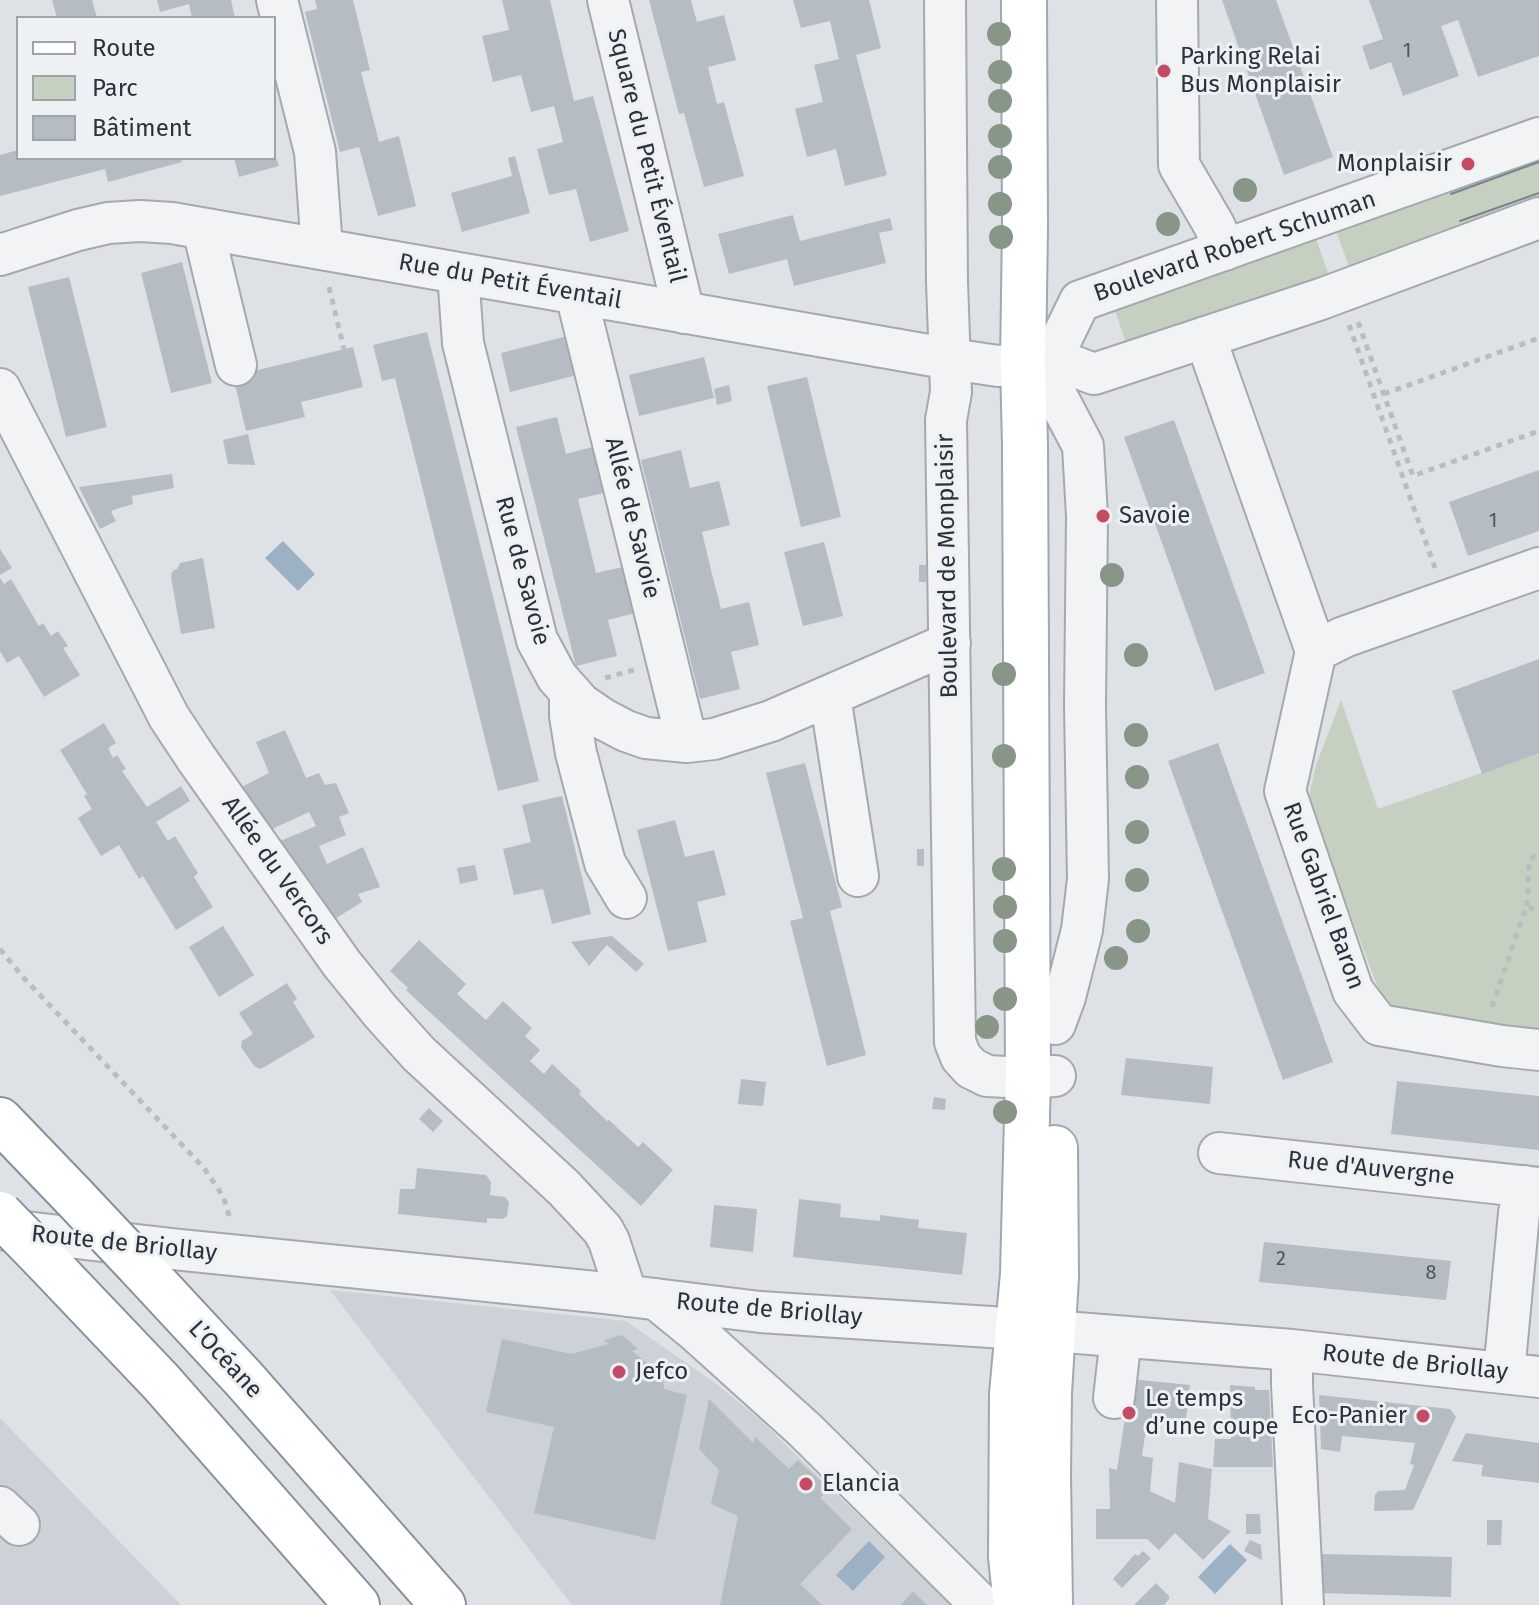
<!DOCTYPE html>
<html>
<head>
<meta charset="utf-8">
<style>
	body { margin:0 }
	#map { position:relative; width:1539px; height:1605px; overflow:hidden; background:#dee2e7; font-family:"Fira Sans",sans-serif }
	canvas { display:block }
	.legend { position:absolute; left:16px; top:16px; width:260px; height:144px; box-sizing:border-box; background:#eef1f4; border:2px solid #9fa4aa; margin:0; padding:10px 14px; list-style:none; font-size:24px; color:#29313c }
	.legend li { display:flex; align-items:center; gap:16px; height:40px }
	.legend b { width:40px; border:2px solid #9fa4aa }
</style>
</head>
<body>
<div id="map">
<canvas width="1539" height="1605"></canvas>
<ul class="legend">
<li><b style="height:10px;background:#fff"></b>Route</li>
<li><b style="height:22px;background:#c5d0c0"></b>Parc</li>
<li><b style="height:22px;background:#b6bcc3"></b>Bâtiment</li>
</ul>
</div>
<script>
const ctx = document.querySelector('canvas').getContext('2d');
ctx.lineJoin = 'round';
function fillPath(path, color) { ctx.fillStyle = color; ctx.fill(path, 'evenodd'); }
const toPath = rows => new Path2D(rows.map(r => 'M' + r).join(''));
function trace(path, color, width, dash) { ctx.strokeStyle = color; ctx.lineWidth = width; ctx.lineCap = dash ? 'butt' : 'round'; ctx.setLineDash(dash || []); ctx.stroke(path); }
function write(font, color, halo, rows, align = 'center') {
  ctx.font = font + ' "Fira Sans",sans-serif'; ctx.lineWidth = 6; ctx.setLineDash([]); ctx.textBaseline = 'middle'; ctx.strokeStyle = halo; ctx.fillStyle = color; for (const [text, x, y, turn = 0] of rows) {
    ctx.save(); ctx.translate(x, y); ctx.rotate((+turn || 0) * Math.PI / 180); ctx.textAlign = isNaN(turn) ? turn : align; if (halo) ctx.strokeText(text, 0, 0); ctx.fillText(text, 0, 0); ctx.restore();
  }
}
fillPath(toPath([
	[330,1290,626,1321,715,1383,758,1418,951,1605,572,1605],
	[0,1418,181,1605,0,1605]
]), '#cdd1d8');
fillPath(toPath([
	[1539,152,1539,201,1350,269,1334,226],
	[1314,233,1329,276,1128,348,1113,305],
	[1341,700,1378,809,1539,753,1539,1029,1416,1016,1396,1010,1385,1002,1380,994,1310,807,1310,792,1316,765]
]), '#c5d0c0');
fillPath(toPath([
	[283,541,315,574,298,591,265,558],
	[869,1541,885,1557,853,1591,836,1575],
	[1230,1544,1247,1560,1215,1594,1198,1577]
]), '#9cb2c4');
fillPath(toPath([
	[52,0,92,0,97,18,57,18],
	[157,0,231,0,235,18,192,18,189,4,160,12],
	[315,0,353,0,370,70,361,72,379,142,399,136,416,206,378,216,359,147,340,152,305,12,317,9],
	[502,0,550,0,574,101,593,96,629,231,590,242,576,189,549,195,537,149,563,142,554,106,531,112,521,75,493,82,482,36,509,30],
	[649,0,691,0,697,22,724,15,736,60,708,67,717,104,724,102,744,176,704,187,684,113,679,114],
	[793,0,869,0,881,48,856,55,887,175,845,186,836,149,807,157,795,109,823,102,814,65,839,59,830,21,801,28],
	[1222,0,1276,0,1333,157,1284,175],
	[1369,0,1539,0,1539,56,1478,77,1458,20,1441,26,1459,76,1403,96,1391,62,1370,70,1362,46,1383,39],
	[18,150,18,158,181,158,182,162,108,182,105,169,0,196,0,155],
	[274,152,279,166,239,177,234,158,274,158],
	[515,156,530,213,462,232,451,193,512,176,508,158],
	[793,215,800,241,890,218,893,230,879,233,886,263,794,286,787,259,729,274,718,234],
	[182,262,212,383,171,393,141,273],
	[69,277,107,427,66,437,28,287],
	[427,332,539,781,498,791,395,378,382,381,373,345],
	[579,333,589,372,510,392,501,353],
	[353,347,363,387,301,402,305,417,246,431,233,376],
	[704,357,714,398,639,416,629,375],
	[807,377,841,517,801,527,767,386],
	[729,385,732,401,717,405,714,389],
	[557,417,566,454,592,447,604,493,578,499,596,573,623,567,635,613,608,620,617,656,576,666,516,427],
	[1174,420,1265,673,1215,691,1124,437],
	[248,434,255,465,228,464,223,440],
	[681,450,690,488,719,481,730,525,702,532,711,570,721,609,749,602,759,645,731,652,740,689,700,699,641,460],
	[1539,470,1539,531,1468,556,1449,502],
	[172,474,174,488,132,496,133,504,113,510,111,512,116,521,100,529,79,487],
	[824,542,843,616,803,626,784,552],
	[0,549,12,568,0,575],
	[203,558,215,628,181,634,171,577,172,572,174,570,177,569,180,563],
	[919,565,926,565,926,582,919,582],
	[0,578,4,584,11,579,39,626,43,623,51,636,58,631,68,646,63,648,80,675,44,697,19,656,7,663,0,651],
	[1539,659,1539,753,1482,774,1452,691],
	[104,723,116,743,108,748,113,758,117,755,126,769,122,771,147,807,181,786,190,801,156,822,168,841,175,836,198,873,194,877,213,907,176,930,143,876,139,879,119,845,101,856,78,818,92,809,84,796,87,794,60,750],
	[285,730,306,778,319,773,325,785,336,783,349,813,339,817,346,835,319,846,327,864,363,847,380,887,358,894,362,902,333,920,278,842,316,826,309,812,270,830,240,788,269,773,256,742],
	[1218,743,1333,1062,1283,1080,1168,761],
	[805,763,842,907,830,911,866,1055,827,1066,790,921,803,918,766,773],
	[562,796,591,914,552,924,543,889,514,895,503,849,531,842,522,805],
	[675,820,685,857,714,850,726,895,697,902,707,942,668,951,637,830],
	[917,849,924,849,924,866,917,866],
	[475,865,478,880,460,884,457,868],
	[223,926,254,975,219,997,189,947],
	[612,936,644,964,636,972,607,945,589,966,571,942],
	[419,940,466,984,457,994,486,1020,503,1001,532,1028,525,1036,540,1050,530,1061,544,1074,552,1064,581,1091,579,1094,607,1121,609,1120,638,1147,643,1142,673,1170,641,1206,435,1017,406,990,408,988,390,971],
	[287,983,297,999,293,1002,315,1037,261,1069,255,1067,241,1047,242,1041,253,1034,239,1013],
	[1126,1058,1213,1067,1210,1104,1121,1095],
	[741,1079,766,1082,763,1106,738,1104],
	[1397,1081,1539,1096,1539,1150,1391,1134],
	[934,1097,946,1099,945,1110,932,1109],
	[429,1108,443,1121,433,1132,419,1119],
	[417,1168,486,1175,491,1182,490,1195,505,1197,509,1202,507,1216,503,1219,487,1218,487,1223,398,1214,400,1189,415,1189],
	[799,1199,841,1204,840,1217,880,1221,880,1215,919,1220,918,1228,967,1233,962,1275,793,1257],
	[714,1205,757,1209,753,1252,710,1247],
	[1264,1242,1451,1261,1446,1300,1259,1282],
	[622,1335,638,1349,632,1351,663,1376,664,1389,687,1395,655,1540,534,1513,554,1427,486,1412,502,1339,571,1354,609,1344,604,1340],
	[1131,1379,1190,1385,1185,1427,1147,1422,1142,1456,1153,1458,1150,1491,1175,1503,1179,1462,1212,1469,1208,1519,1231,1531,1203,1560,1175,1533,1159,1550,1147,1539,1096,1539,1096,1509,1110,1509,1109,1468,1117,1470],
	[1230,1385,1255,1387,1255,1390,1269,1390,1273,1467,1213,1467,1215,1439,1231,1439],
	[1319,1395,1450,1409,1456,1417,1413,1510,1374,1511,1375,1495,1378,1491,1405,1490,1414,1465,1410,1464,1415,1443,1342,1436,1340,1452,1321,1449],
	[709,1399,753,1443,755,1437,789,1469,798,1460,829,1489,820,1498,852,1529,800,1584,822,1605,720,1605,738,1516,711,1504,719,1470,699,1449],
	[1466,1433,1539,1443,1539,1483,1481,1476,1483,1465,1452,1461],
	[1246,1514,1260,1514,1261,1534,1246,1534],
	[1487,1520,1502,1520,1501,1545,1487,1545],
	[1250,1540,1261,1545,1262,1560,1244,1551],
	[1143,1551,1151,1558,1122,1588,1113,1579,1135,1554,1138,1556],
	[1322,1554,1452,1557,1451,1597,1321,1593],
	[1156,1583,1169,1596,1169,1599,1164,1605,1134,1605],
	[913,1591,927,1605,901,1605]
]), '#b6bcc3');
const minor = toPath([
	[277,0,315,152,322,249],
	[608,0,684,313],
	[945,0,947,282,951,392,946,420,955,1042,961,1057,971,1068,987,1076,1028,1078,1055,1076],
	[1177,0,1179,165,1214,225,1225,250],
	[203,229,236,365],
	[0,255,78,230,108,223,140,221,172,223,951,359,998,366,1052,358,1094,374,1321,299,1539,218],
	[458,273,463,343,537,640,557,677,581,704,603,719,626,731,646,738,687,742,714,739,771,721,950,643],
	[576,294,687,742],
	[1205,337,1316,651,1344,637,1539,568],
	[1052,358,1080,301,1539,138],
	[0,389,169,717,196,758,342,964,381,1012,419,1054,564,1188,603,1230,609,1241,627,1296],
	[1053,389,1083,446,1087,516,1085,705,1088,879,1082,930,1065,997,1055,1024],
	[1316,651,1285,791,1353,991,1379,1025,1502,1046,1539,1050],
	[570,693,570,716,576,753,605,863,626,898],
	[830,696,858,876],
	[1219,1153,1539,1188],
	[0,1229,172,1249,605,1293,760,1312,1052,1331,1292,1350,1539,1377],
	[656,1299,694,1330,805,1430,981,1605],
	[1292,1350,1292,1385,1303,1605],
	[1504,1373,1519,1213,1524,1186],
	[1114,1398,1121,1337],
	[0,1507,19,1525]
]);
const major = toPath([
	[1016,1605,1011,1557,1012,1394,1023,1274,1028,1078,1025,445,1023,363,1025,227,1024,0],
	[1050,1605,1048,1475,1049,1393,1056,1277,1055,1148]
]);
const highway = toPath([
	[0,1120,75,1198],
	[43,1258,161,1382,357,1605],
	[139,1266,244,1379,443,1605]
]);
trace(minor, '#a4a9b0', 44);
trace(major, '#9fa7b1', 48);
trace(highway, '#87909c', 48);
trace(toPath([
	[329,287,344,349],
	[1358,322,1413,476,1539,431],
	[1349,325,1435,568],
	[1384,394,1539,338],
	[605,678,634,670],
	[1527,906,1529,861,1539,852],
	[0,949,22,976,204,1168,219,1190,225,1202,230,1219],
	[1492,1007,1526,907,1539,910]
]), '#b9bdc1', 5, [6, 6]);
trace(minor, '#f1f3f5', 40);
trace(major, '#fff', 44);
trace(highway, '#fff', 44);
trace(toPath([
	[1451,194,1539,162],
	[1460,221,1539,193]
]), '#79838f', 2);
const highwayBridge = toPath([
	[75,1198,139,1266],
	[0,1214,43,1258]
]);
trace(highwayBridge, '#87909c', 48, []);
trace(highwayBridge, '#fff', 44);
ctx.fillStyle = '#879686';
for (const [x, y] of [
	[999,34],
	[1000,72],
	[1000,101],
	[1000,136],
	[1000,167],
	[1245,190],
	[1000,204],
	[1168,224],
	[1001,237],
	[1112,575],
	[1136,655],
	[1004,674],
	[1136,735],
	[1004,756],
	[1137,777],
	[1137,832],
	[1004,869],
	[1137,880],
	[1005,907],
	[1138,931],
	[1005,941],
	[1116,958],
	[1005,999],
	[987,1027],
	[1005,1112]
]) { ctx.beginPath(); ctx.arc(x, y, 12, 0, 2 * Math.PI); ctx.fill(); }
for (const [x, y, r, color] of [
	[1164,71,8,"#c34c64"],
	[1468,164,8,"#c34c64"],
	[1103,516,8,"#c34c64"],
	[619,1372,8,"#c34c64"],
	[1129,1413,8,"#c34c64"],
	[1423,1416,8,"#c34c64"],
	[806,1484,8,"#c34c64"]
]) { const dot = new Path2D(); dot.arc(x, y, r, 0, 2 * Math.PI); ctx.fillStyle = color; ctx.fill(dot); trace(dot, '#eef1f4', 3); }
write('20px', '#4c545e', null, [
	["1",1407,51],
	["1",1493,521],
	["2",1281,1259],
	["8",1431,1273]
]);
write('24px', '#29313c', '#eef1f4', [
	["Parking Relai",1180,57],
	["Bus Monplaisir",1180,85],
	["Monplaisir",1452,164,"right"],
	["Savoie",1119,516],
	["Jefco",635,1372],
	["Le temps",1145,1399],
	["d’une coupe",1145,1427],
	["Eco-Panier",1407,1416,"right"],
	["Elancia",822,1484]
], 'left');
write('24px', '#29313c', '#eef1f4', [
	["Square du Petit Éventail",646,156,76],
	["Boulevard Robert Schuman",1235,247,-19],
	["Rue du Petit Éventail",510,282,10],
	["Allée de Savoie",632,518,76],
	["Boulevard de Monplaisir",948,566,-91],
	["Rue de Savoie",522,571,75],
	["Allée du Vercors",277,871,55],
	["Rue Gabriel Baron",1323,896,70],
	["Rue d'Auvergne",1371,1169,6],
	["Route de Briollay",124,1244,6],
	["Route de Briollay",769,1310,5],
	["L’Océane",225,1360,47],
	["Route de Briollay",1415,1363,6]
]);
</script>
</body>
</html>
